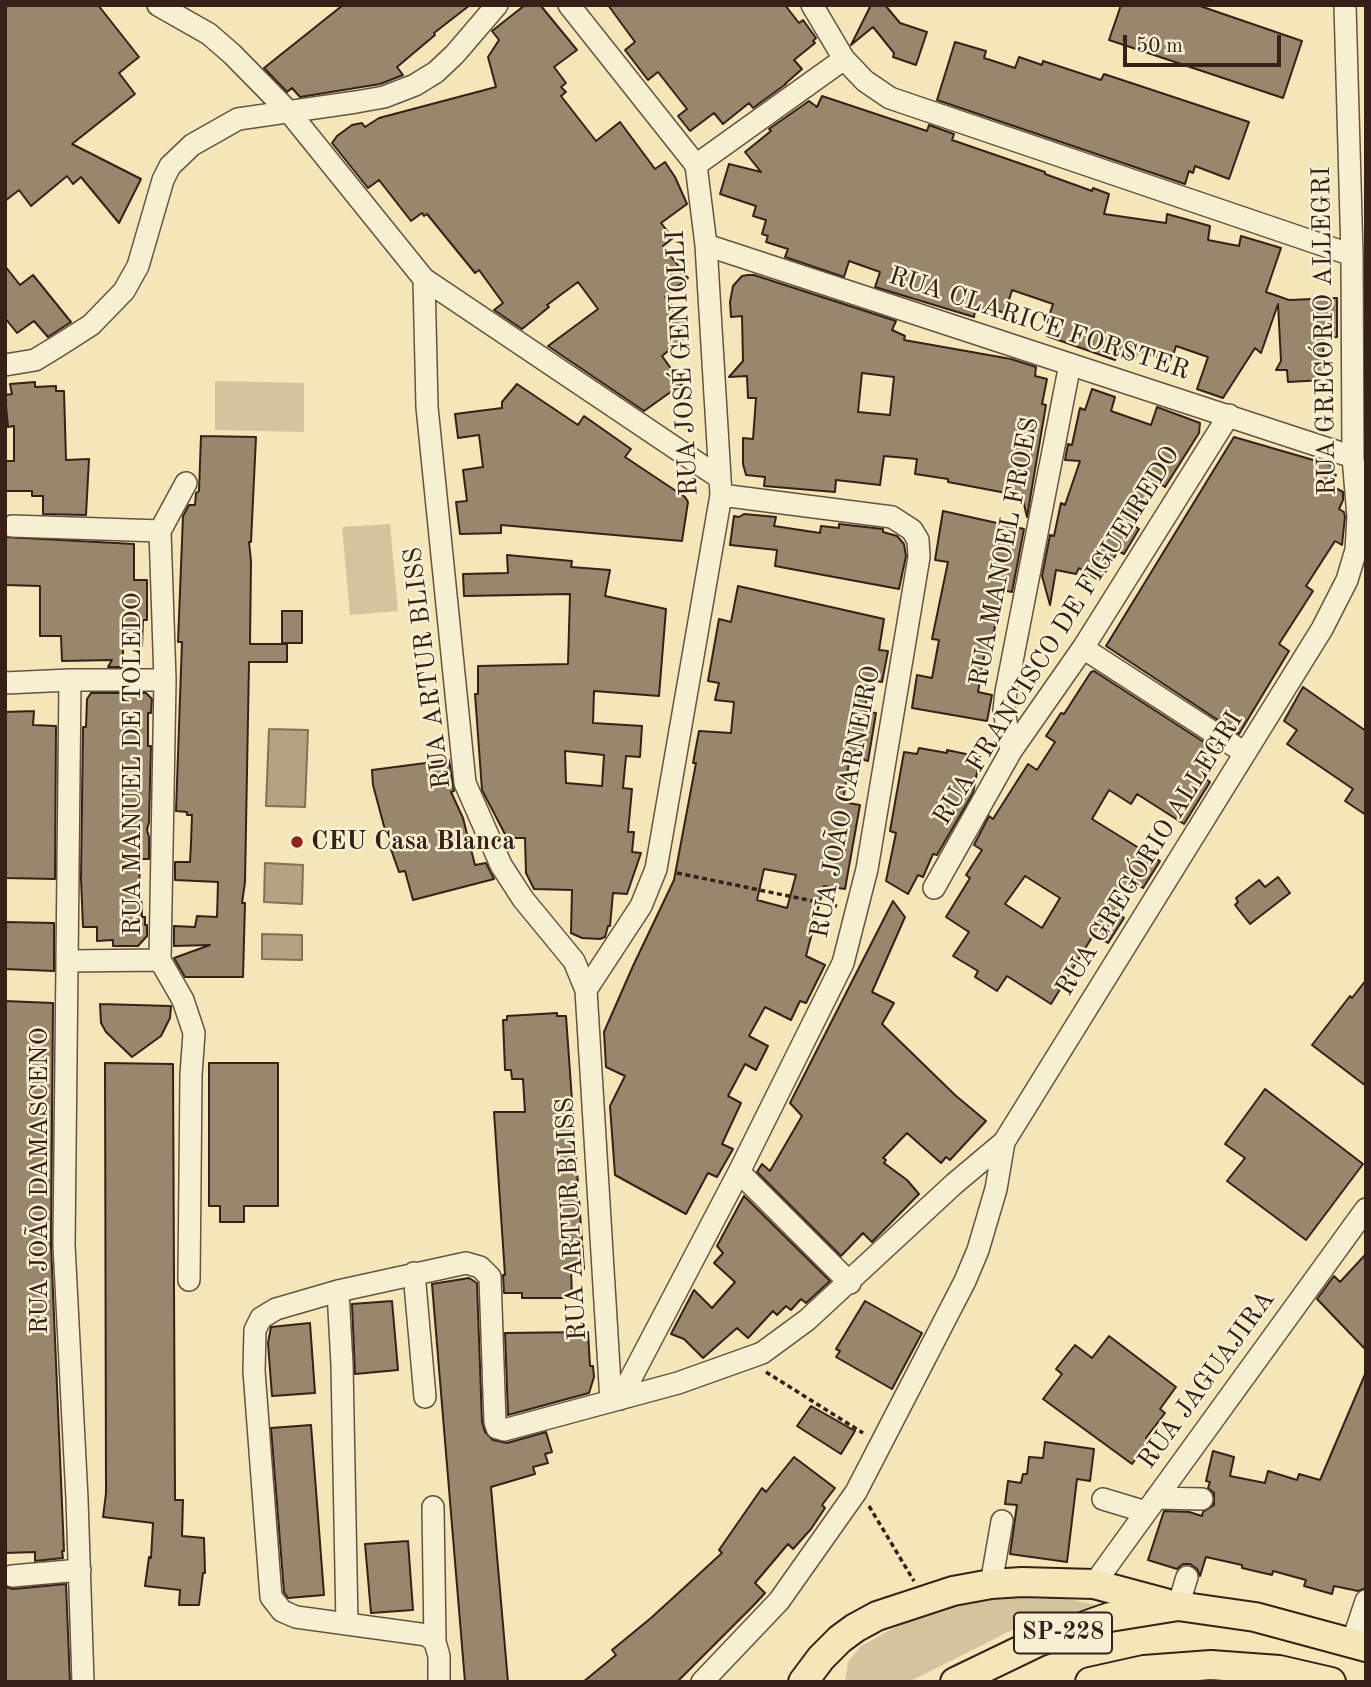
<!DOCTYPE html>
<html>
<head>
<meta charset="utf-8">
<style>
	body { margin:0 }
	#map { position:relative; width:1371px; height:1687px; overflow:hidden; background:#f3e6b9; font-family:"Old Standard TT",serif }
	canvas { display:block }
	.frame { position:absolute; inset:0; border:7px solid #362018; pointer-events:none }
	.scale { position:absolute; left:1123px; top:35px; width:158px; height:32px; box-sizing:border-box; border:4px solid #362018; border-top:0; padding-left:9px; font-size:21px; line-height:24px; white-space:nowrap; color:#362018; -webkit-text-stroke:5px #f7efd2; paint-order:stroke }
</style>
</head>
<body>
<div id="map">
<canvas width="1371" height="1687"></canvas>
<div class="frame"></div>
<div class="scale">50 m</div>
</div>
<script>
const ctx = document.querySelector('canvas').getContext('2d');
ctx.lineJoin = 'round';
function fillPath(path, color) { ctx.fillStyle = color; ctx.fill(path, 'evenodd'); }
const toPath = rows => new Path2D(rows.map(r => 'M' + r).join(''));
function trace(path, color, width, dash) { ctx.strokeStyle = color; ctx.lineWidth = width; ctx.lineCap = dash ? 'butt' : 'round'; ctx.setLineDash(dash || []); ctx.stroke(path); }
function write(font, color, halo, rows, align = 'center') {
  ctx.font = font + ' "Old Standard TT",serif'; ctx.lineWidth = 5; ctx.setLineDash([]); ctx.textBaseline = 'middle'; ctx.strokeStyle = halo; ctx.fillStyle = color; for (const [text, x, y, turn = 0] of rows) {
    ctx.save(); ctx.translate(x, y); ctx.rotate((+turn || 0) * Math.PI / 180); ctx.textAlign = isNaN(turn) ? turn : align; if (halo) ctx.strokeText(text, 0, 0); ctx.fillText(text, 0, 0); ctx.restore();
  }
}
fillPath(toPath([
	[215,381,304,383,304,432,215,430],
	[390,524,398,611,350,615,342,527],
	[1006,1597,1059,1597,1096,1605,1012,1630,909,1682,845,1682,848,1662,861,1646,905,1622,952,1605]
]), '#d3c49e');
const water = toPath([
	[269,729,308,730,305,807,266,806,269,729],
	[265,863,303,865,302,904,264,902,265,863],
	[262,934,302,935,302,960,262,959,262,934]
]);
fillPath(water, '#b3a382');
trace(water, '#816f58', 2);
const building = toPath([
	[5,5,98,5,139,57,119,73,135,94,72,144,141,179,119,223,81,177,73,184,67,176,31,206,19,190,5,201,5,5],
	[343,5,470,5,434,33,435,35,397,67,403,75,380,84,300,97,292,88,287,92,264,68,343,5],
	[525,5,541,6,577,50,554,67,566,83,561,87,566,92,561,96,596,141,620,122,655,169,665,162,675,177,687,204,661,223,673,238,663,246,688,278,665,297,689,327,688,335,662,356,682,384,644,411,548,346,598,309,578,282,547,305,549,307,522,329,494,310,503,303,479,270,475,273,427,214,424,216,422,213,411,221,379,180,368,188,332,143,337,136,352,125,362,123,365,127,379,118,496,87,488,57,499,40,492,31,525,5],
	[608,5,785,5,799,23,803,20,816,38,813,41,815,43,794,60,802,69,785,84,786,84,753,108,749,103,723,124,714,113,690,131,678,116,687,109,658,72,648,80,625,50,635,42,608,5],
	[871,5,885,5,900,23,927,32,916,65,893,57,894,53,873,27,851,45,871,5],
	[1121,5,1197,5,1302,41,1283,98,1109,40,1121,5],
	[955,42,986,51,984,58,1015,68,1019,57,1042,65,1043,61,1101,80,1104,74,1249,122,1229,179,1195,166,1193,173,1189,171,1185,184,937,100,955,42],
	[822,96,927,131,929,125,954,134,952,140,1045,172,1045,174,1092,191,1093,188,1109,194,1104,214,1166,223,1167,214,1210,226,1208,240,1239,246,1241,236,1281,248,1266,292,1289,300,1337,298,1337,337,1323,338,1324,380,1288,382,1287,370,1276,370,1281,361,1278,304,1261,353,1255,348,1223,398,1197,389,1208,357,1176,346,1171,362,1138,351,1135,359,1117,354,1115,360,1047,336,1051,324,1047,322,1053,304,1012,290,1005,313,992,309,989,316,975,311,974,317,875,287,880,272,849,261,844,277,785,257,788,249,766,242,768,236,762,234,766,220,753,216,756,206,720,194,729,164,761,172,745,152,771,131,769,129,809,101,817,107,822,96],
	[5,266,20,285,33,275,71,322,48,337,34,321,17,333,5,318,5,266],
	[748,275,754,275,896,321,892,330,905,336,904,340,1011,359,1036,367,1035,376,1047,379,1042,404,1046,405,1027,517,1022,496,948,482,948,479,915,474,917,459,884,456,880,485,836,480,835,492,764,486,765,477,746,475,743,464,743,438,753,439,756,398,748,398,747,376,729,377,743,361,742,316,731,317,730,302,733,286,742,276,748,275],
	[862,373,894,377,890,415,858,412,862,373],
	[35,382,35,387,56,386,56,391,64,391,66,460,89,459,86,515,43,514,43,496,32,496,32,491,5,491,5,461,14,461,14,426,8,427,5,395,12,394,10,384,35,382],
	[517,384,578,425,584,416,631,449,625,457,685,497,688,502,682,541,501,525,501,533,460,534,456,502,467,501,463,470,483,467,479,435,458,438,455,414,502,408,502,402,517,384],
	[1092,389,1115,397,1111,411,1151,425,1157,407,1200,423,1199,433,1165,487,1157,482,1136,516,1138,518,1133,525,1139,529,1124,554,1118,551,1100,581,1079,568,1076,574,1056,570,1050,605,1042,576,1050,535,1054,536,1061,503,1065,505,1080,461,1065,460,1068,444,1072,445,1080,408,1085,410,1092,389],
	[201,436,256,437,251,542,249,542,251,561,250,644,287,644,287,662,249,662,245,882,242,903,245,903,243,977,185,977,174,958,210,945,174,946,174,926,195,927,197,916,217,917,218,882,175,880,175,862,190,862,191,843,192,815,187,815,187,812,176,811,182,642,178,642,183,516,189,505,195,505,196,493,199,491,201,436],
	[1234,437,1334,466,1331,472,1336,475,1330,485,1343,492,1343,500,1339,509,1344,512,1345,517,1342,545,1335,541,1306,586,1313,591,1279,644,1289,651,1239,734,1106,646,1234,437],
	[943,511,1024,529,1012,592,1002,590,990,652,985,651,978,692,992,695,987,721,912,708,917,675,932,678,939,640,932,639,948,562,935,560,943,511],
	[744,514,776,517,774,526,820,533,821,526,839,528,839,524,883,529,883,532,897,536,904,544,906,556,899,589,775,566,777,550,730,545,734,516,739,517,744,514],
	[5,537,134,544,134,580,147,580,147,620,143,620,142,646,123,646,123,667,108,667,112,660,62,661,61,636,40,636,40,586,5,585,5,537],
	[507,555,572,561,571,567,610,570,605,596,666,609,659,696,594,691,593,723,642,726,640,757,626,756,623,788,632,789,628,832,634,832,632,852,641,853,627,894,613,893,610,926,608,926,605,937,600,939,582,938,571,933,572,890,534,889,526,873,525,838,507,838,482,790,475,694,478,694,478,666,568,664,570,594,464,596,463,574,508,573,507,555],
	[565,751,604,755,602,786,566,783,565,751],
	[738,586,884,619,879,650,888,651,882,682,871,680,864,711,876,713,868,761,850,756,843,802,860,805,845,889,824,886,806,956,825,965,806,1003,800,1001,791,1020,765,1007,749,1036,768,1046,756,1070,745,1064,728,1096,741,1103,722,1144,733,1149,717,1177,708,1173,686,1214,615,1175,610,1106,625,1076,606,1067,604,1032,633,966,674,880,696,763,693,763,699,731,731,733,734,702,715,700,719,683,708,681,719,619,731,622,738,586],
	[764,869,796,875,787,908,757,900,764,869],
	[282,611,302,611,302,643,282,643,282,611],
	[1094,671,1213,748,1205,760,1215,766,1206,779,1210,782,1184,824,1137,794,1131,804,1109,790,1092,819,1160,861,1143,888,1134,883,1125,898,1116,912,1124,918,1108,943,1094,934,1051,1004,1007,976,997,991,975,977,978,971,953,956,969,932,946,917,970,878,966,875,982,850,974,845,989,816,993,819,1028,764,1037,770,1055,742,1046,736,1061,713,1064,714,1091,672,1094,671],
	[1025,876,1060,898,1042,928,1005,904,1025,876],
	[1303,687,1366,731,1366,815,1345,801,1353,789,1287,744,1297,730,1284,721,1303,687],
	[91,693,146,693,152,699,151,713,148,713,148,746,151,746,149,822,147,830,149,837,149,859,140,859,139,894,141,894,142,917,145,917,145,925,147,925,147,936,138,946,113,946,113,940,97,941,97,927,83,927,81,879,83,727,86,727,87,699,91,693],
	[34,711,33,725,56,726,55,879,5,878,5,712,34,711],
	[919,748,947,753,947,750,980,757,973,793,937,855,933,854,923,877,918,875,908,894,886,881,896,833,890,831,904,752,917,754,919,748],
	[449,760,454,791,451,792,463,818,475,865,486,863,494,879,413,900,405,871,399,872,388,841,373,785,372,770,449,760],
	[1278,877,1290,893,1250,924,1235,905,1238,902,1236,898,1259,880,1265,887,1278,877],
	[893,901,905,917,872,992,894,1003,882,1024,955,1095,986,1121,950,1160,946,1157,941,1163,907,1133,883,1158,886,1160,884,1163,907,1180,919,1194,872,1242,863,1233,841,1256,757,1172,762,1164,770,1171,802,1116,790,1103,893,901],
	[5,922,54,923,54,971,5,969,5,922],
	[1366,980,1366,1086,1312,1045,1350,996,1352,998,1366,980],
	[5,1001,53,1003,51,1245,64,1551,62,1551,63,1558,35,1561,35,1552,5,1553,5,1001],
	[100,1004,171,1006,170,1018,161,1036,132,1057,106,1032,101,1023,100,1004],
	[557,1013,557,1016,566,1016,584,1269,571,1269,572,1298,522,1298,522,1293,504,1293,503,1275,505,1275,494,1112,525,1112,523,1079,512,1079,511,1070,505,1070,503,1020,507,1020,507,1016,557,1013],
	[105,1063,173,1064,175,1500,183,1500,182,1536,204,1538,205,1573,203,1573,199,1605,179,1605,180,1590,145,1586,149,1557,151,1558,153,1523,103,1517,106,1493,105,1063],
	[209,1063,278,1063,278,1206,244,1206,244,1222,220,1222,220,1206,209,1206,209,1063],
	[1265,1089,1363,1164,1306,1240,1227,1181,1245,1158,1225,1144,1265,1089],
	[744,1196,830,1281,806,1303,801,1299,791,1310,786,1306,777,1315,773,1311,748,1338,737,1328,703,1358,684,1339,671,1334,694,1290,712,1308,735,1282,714,1263,723,1253,717,1246,744,1196],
	[1366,1254,1366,1350,1317,1299,1334,1276,1340,1282,1366,1254],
	[469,1278,477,1283,482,1422,485,1432,493,1440,507,1443,546,1432,552,1452,545,1454,548,1463,533,1467,535,1474,491,1487,508,1682,465,1682,432,1284,469,1278],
	[392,1301,398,1370,355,1374,352,1304,392,1301],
	[865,1301,922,1333,892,1389,836,1357,840,1351,836,1349,865,1301],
	[310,1323,315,1393,272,1396,268,1343,271,1327,310,1323],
	[588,1332,590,1366,593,1366,594,1377,589,1393,508,1415,505,1333,588,1332],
	[1109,1336,1176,1387,1160,1409,1165,1413,1146,1438,1150,1441,1132,1464,1043,1399,1062,1374,1056,1369,1075,1345,1092,1358,1109,1336],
	[1366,1372,1366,1588,1358,1591,1334,1586,1332,1594,1304,1586,1306,1580,1273,1571,1272,1575,1242,1568,1242,1565,1206,1557,1200,1576,1197,1569,1190,1564,1183,1564,1177,1569,1148,1560,1164,1511,1189,1512,1202,1516,1203,1512,1214,1505,1214,1493,1208,1488,1210,1482,1206,1481,1213,1451,1234,1457,1230,1476,1265,1483,1268,1471,1297,1480,1299,1474,1320,1480,1366,1372],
	[811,1406,855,1431,841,1454,797,1426,811,1406],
	[311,1425,324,1595,288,1598,284,1592,271,1428,311,1425],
	[1045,1442,1094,1449,1090,1481,1077,1479,1067,1562,1010,1554,1017,1505,1005,1504,1008,1481,1021,1483,1023,1474,1027,1474,1029,1457,1043,1458,1045,1442],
	[794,1457,835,1488,822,1505,825,1508,811,1529,793,1549,788,1544,755,1583,765,1593,753,1606,677,1682,583,1682,616,1655,612,1650,651,1618,722,1553,719,1550,762,1488,766,1492,794,1457],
	[408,1541,413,1610,371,1613,365,1544,408,1541],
	[66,1584,70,1682,5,1682,5,1587,13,1589,66,1584]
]);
fillPath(building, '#98876c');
trace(building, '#362018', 2);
const minor = toPath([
	[158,5,209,34,232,54,290,113,424,279,427,407,465,783,501,865,523,899,574,961,586,990,611,1401],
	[569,5,696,165,706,245,721,495,656,869,641,906,586,990],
	[812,5,844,59,865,81,890,98,1352,255],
	[696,165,844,59],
	[706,245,1353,457],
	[424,279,720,478],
	[5,365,35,360,58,346,91,325,124,291,138,266,163,180,170,166,192,145,238,119,356,102,384,97,415,85,436,72,455,54,497,5],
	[12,526,160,531],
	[1083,648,1245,753],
	[70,680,64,1245,77,1499,83,1682],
	[5,683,70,680,165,680],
	[1011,751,1004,710,1006,692,1070,364],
	[934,888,1011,751,1083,648,1229,415],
	[160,960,165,680,160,531,186,483],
	[160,960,183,1000,194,1033,191,1075,189,1280],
	[68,961,160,960],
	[739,1172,850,1283],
	[414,1273,425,1397],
	[338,1291,342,1365,347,1624],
	[620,1399,739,1172,843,963,867,869,919,557,918,540,912,530,892,517,721,495],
	[1156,1498,1202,1499],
	[1103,1499,1146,1512],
	[433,1507,435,1642],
	[12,1576,80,1570],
	[991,1584,1002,1521],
	[1094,1584,1366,1209],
	[1178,1606,1187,1577],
	[1352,1643,1366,1601],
	[439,1682,439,1656,435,1642,427,1635,296,1617,282,1611,271,1597,254,1371,255,1330,261,1318,276,1309,338,1291,466,1263,480,1267,490,1277,495,1422,497,1428,504,1430,678,1383,762,1353,807,1320,954,1184,1004,1142,1322,629,1347,580,1356,550,1358,517,1353,457,1352,255,1345,5],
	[702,1682,779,1601,856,1492,965,1281,978,1250,996,1189,1004,1142]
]);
const major = toPath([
	[803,1682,821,1658,840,1639,855,1628,877,1616,953,1591,991,1584,1022,1582,1094,1584,1165,1603],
	[955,1682,1038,1642,1110,1617,1178,1606,1255,1617,1366,1647],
	[1090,1682,1144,1670,1211,1665,1279,1670,1331,1682]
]);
trace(minor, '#655240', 24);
trace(major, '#362018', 32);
trace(toPath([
	[677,873,837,906],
	[766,1372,863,1433],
	[869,1506,914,1581]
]), '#362018', 3.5, [5, 3.5]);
trace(minor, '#f7efd2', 21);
trace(major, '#f3e6b9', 28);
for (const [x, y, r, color] of [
	[297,842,7,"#8f2418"]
]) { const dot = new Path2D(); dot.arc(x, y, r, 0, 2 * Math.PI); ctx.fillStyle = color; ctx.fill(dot); trace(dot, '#f7efd2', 2.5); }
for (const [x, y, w] of [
	[1063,1633,98]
]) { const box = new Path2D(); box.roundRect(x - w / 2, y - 20.5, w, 41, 5); ctx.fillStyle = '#f7efd2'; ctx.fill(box); trace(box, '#362018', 2); }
write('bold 24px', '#362018', null, [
	["SP-228",1063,1633]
]);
write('26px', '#362018', '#f7efd2', [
	["RUA CLARICE FORSTER",1039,324,18],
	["RUA GREGÓRIO ALLEGRI",1325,331,-91],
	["RUA JOSÉ GENIOLLI",683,363,-93],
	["RUA MANOEL FROES",1005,552,-79],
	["RUA FRANCISCO DE FIGUEIREDO",1057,636,-58],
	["RUA ARTUR BLISS",428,668,-97],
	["RUA MANUEL DE TOLEDO",133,764,-90],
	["RUA JOÃO CARNEIRO",846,802,-79],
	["RUA GREGÓRIO ALLEGRI",1150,854,-58],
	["RUA JOÃO DAMASCENO",40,1181,-90],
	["RUA ARTUR BLISS",572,1219,-93],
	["RUA JAGUAJIRA",1207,1380,-54]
]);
write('bold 26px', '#362018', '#f7efd2', [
	["CEU Casa Blanca",311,842]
], 'left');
</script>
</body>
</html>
